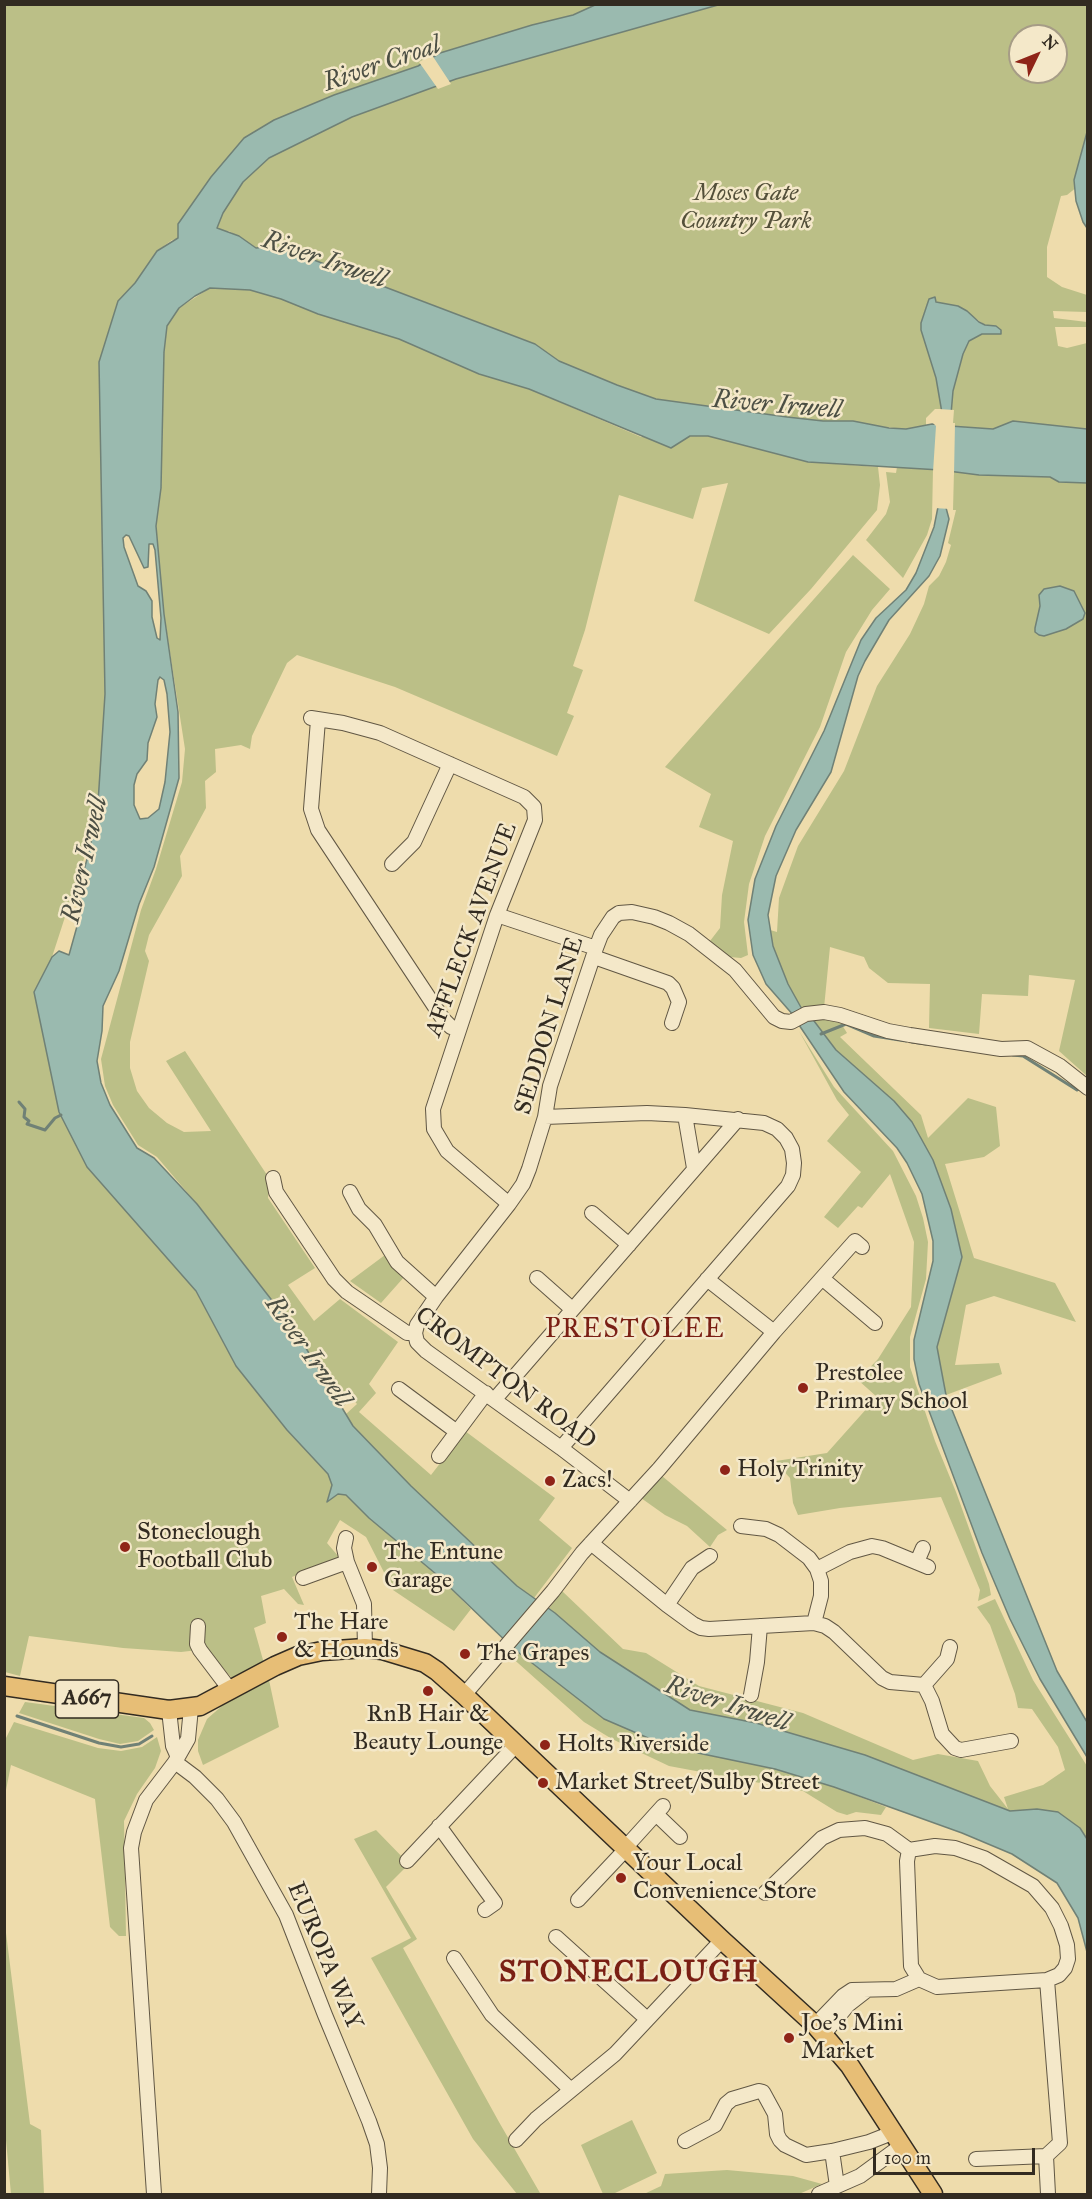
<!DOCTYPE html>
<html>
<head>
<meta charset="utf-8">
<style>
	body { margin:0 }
	#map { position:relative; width:1092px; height:2199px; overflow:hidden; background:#eedcac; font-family:"IM FELL Great Primer",serif }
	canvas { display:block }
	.frame { position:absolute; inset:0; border:6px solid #322b21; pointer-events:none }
	.north { position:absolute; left:1008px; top:24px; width:60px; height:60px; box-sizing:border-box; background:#f4e8c9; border:2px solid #a69c86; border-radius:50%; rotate:47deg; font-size:16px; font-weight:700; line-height:24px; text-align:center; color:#322b21 }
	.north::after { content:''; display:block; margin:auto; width:21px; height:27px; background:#8f2418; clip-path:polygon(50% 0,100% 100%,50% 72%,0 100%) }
	.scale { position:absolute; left:873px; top:2148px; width:162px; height:27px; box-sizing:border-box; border:3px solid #322b21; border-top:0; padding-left:8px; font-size:18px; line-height:21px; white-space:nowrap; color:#322b21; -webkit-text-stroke:4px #f4e8c9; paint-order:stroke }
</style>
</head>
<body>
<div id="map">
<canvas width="1092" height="2199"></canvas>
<div class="frame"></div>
<div class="north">N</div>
<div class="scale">100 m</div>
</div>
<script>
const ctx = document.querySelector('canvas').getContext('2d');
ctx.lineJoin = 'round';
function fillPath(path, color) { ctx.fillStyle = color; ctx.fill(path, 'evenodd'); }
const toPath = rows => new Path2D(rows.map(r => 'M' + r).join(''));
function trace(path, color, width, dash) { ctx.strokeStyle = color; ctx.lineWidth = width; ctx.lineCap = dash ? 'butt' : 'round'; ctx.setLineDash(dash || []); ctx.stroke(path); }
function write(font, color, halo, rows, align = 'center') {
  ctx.font = font + ' "IM FELL Great Primer",serif'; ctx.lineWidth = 5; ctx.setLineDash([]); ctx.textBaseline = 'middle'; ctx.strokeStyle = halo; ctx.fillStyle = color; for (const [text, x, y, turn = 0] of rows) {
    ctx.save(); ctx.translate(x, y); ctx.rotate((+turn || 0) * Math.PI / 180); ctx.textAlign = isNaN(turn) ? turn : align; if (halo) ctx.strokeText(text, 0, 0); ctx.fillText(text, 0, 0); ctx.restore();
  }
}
fillPath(toPath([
	[4,5,1087,5,1087,179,1067,195,1061,196,1047,247,1047,277,1062,287,1087,295,1087,312,1053,311,1054,318,1087,322,1087,327,1055,327,1058,346,1067,348,1087,343,1087,429,1013,421,993,429,950,426,953,391,963,354,969,341,982,334,992,334,996,326,985,325,958,306,938,303,935,300,929,299,921,323,936,378,942,409,935,409,926,418,926,425,906,429,875,426,853,421,823,421,787,417,656,399,617,385,559,361,533,343,285,249,267,247,256,248,229,231,172,240,157,251,135,283,118,301,103,800,52,957,34,992,236,1366,287,1430,328,1474,332,1485,327,1501,338,1494,346,1495,369,1518,436,1574,471,1609,454,1631,393,1590,366,1537,340,1520,327,1543,339,1557,292,1577,304,1605,298,1604,284,1589,261,1596,266,1623,254,1628,265,1667,236,1683,207,1649,181,1652,123,1648,29,1636,20,1676,5,1672],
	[1020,36,1056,36,1056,72,1020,72],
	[210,288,250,290,281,299,318,314,399,339,479,374,529,389,641,437,708,436,808,462,878,467,880,485,877,510,811,589,769,634,694,601,728,483,702,488,693,519,619,495,585,630,573,666,583,670,567,713,574,716,557,756,395,687,297,655,287,663,252,736,250,749,241,745,215,749,216,772,205,781,206,808,180,856,182,876,149,935,145,951,149,961,130,1042,130,1068,137,1091,149,1108,167,1123,184,1132,211,1131,166,1061,185,1051,269,1178,268,1198,315,1268,288,1285,314,1321,340,1299,398,1342,369,1384,376,1393,359,1412,431,1475,465,1431,555,1498,539,1520,572,1548,534,1598,517,1586,411,1486,353,1426,346,1414,357,1404,352,1398,342,1408,295,1330,197,1204,157,1157,138,1145,113,1105,105,1086,101,1059,141,910,156,869,182,782,185,749,164,614,156,526,161,488,164,352,167,326,179,308],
	[897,467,933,469,932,519,927,535,903,578,866,540,886,514,890,502,886,472,896,473],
	[954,471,979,475,1050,477,1059,482,1087,483,1087,1076,1059,1051,1075,980,1029,975,1028,996,982,994,979,1034,929,1028,930,984,888,983,869,968,864,957,830,947,824,1008,803,1011,788,984,773,946,770,930,777,932,779,898,798,846,844,771,877,686,910,634,924,604,929,586,939,576,946,562,951,545,948,543,956,510,953,510],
	[853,555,890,589,872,610,846,652,820,727,765,836,749,884,744,922,748,955,741,958,730,957,710,941,720,928,722,895,733,841,699,827,711,794,665,767],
	[811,1017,839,1020,847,1033,840,1037,921,1115,928,1138,968,1098,996,1107,1000,1146,984,1157,945,1164,974,1258,1055,1283,1076,1322,994,1296,966,1305,955,1365,999,1363,1002,1374,946,1395,937,1347,962,1257,951,1209,933,1160,894,1101,836,1050],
	[799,1031,834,1087,893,1151,916,1196,923,1218,928,1242,926,1279,910,1337,910,1367,935,1441,956,1492,989,1584,991,1595,978,1601,980,1590,941,1497,840,1508,798,1515,793,1503,790,1478,777,1464,776,1461,827,1453,877,1397,858,1380,878,1359,911,1307,914,1242,890,1174,862,1208,858,1206,838,1228,824,1217,861,1172,827,1141,849,1115,837,1100],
	[385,1255,405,1276,381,1303,350,1281],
	[662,1476,727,1530,718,1535,710,1547,687,1526,665,1515,641,1498],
	[562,1591,623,1649,646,1653,699,1686,803,1713,913,1760,938,1754,978,1761,990,1786,1008,1809,1004,1797,1043,1785,1065,1770,1058,1747,1032,1709,1018,1708,1015,1694,990,1625,977,1607,995,1599,1033,1680,1087,1766,1087,1839,1080,1828,1037,1809,1010,1811,865,1755,756,1723,690,1710,600,1652,555,1613,548,1610],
	[514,1649,604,1719,669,1747,775,1769,834,1787,886,1807,881,1815,856,1812,847,1815,837,1812,803,1791,669,1766,612,1739,584,1722,509,1655],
	[269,1680,279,1727,203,1765,198,1751,198,1740,207,1719,223,1705],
	[25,1702,144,1718,150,1723,154,1730,138,1741,120,1744,99,1739,19,1713],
	[14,1722,98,1748,121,1751,142,1747,157,1737,161,1751,155,1768,137,1794,124,1821,126,1936,119,1936,110,1927,95,1799,11,1765,5,1795,4,1742],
	[376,1830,409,1864,386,1887,417,1939,403,1948,499,2122,540,2193,554,2194,517,2194,473,2139,371,1958,411,1938,354,1839],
	[4,1917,30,2124,41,2130,44,2194,11,2194,4,2119],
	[632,2120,657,2173,613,2194,603,2194,581,2145],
	[727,2170,793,2176,822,2184,799,2194,644,2194,661,2186,665,2174]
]), '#bbbf87');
const water = toPath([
	[595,5,718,5,456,79,352,117,269,158,243,182,223,213,217,228,239,236,256,248,267,247,285,249,535,344,559,361,617,385,656,399,787,417,823,421,853,421,889,428,906,429,932,424,942,425,942,413,936,378,921,330,921,323,929,299,935,297,936,302,958,306,967,311,979,322,985,325,996,326,1001,330,1001,334,982,334,969,341,963,354,953,391,950,426,993,429,1013,421,1087,429,1087,483,1059,482,1050,477,979,475,948,471,945,504,949,519,940,556,929,576,889,620,865,661,858,676,831,772,796,830,776,876,768,915,773,946,788,984,803,1011,794,1016,766,984,753,955,748,920,755,879,776,826,824,731,861,640,876,618,906,590,916,573,934,527,939,502,940,470,808,462,708,436,690,436,671,448,529,389,479,374,399,339,318,314,281,299,250,290,210,288,195,296,179,308,167,326,164,352,161,488,156,526,164,614,178,712,179,778,154,867,139,904,119,971,103,1006,102,1031,97,1061,101,1083,110,1105,137,1148,154,1158,197,1204,295,1330,353,1426,411,1486,517,1586,555,1613,600,1652,690,1710,756,1723,865,1755,1010,1811,1037,1809,1058,1812,1080,1828,1087,1839,1087,1952,1078,1918,1057,1883,1012,1854,962,1833,834,1787,775,1769,669,1747,604,1719,514,1649,436,1574,369,1518,346,1495,338,1494,327,1502,332,1485,328,1474,287,1430,236,1366,196,1291,87,1167,59,1112,34,992,52,957,59,951,69,955,81,912,80,885,90,848,98,803,105,694,99,362,118,301,135,283,157,251,178,238,178,224,211,177,244,138,274,120,334,95,418,66,440,53,532,25,573,15,595,5],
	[126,535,129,536,144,568,148,567,149,544,153,544,155,550,161,618,160,640,157,638,152,617,152,601,146,591,138,586,124,547,123,538,126,535],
	[160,677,164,680,167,694,170,732,165,782,159,809,148,818,140,819,134,805,134,785,137,774,147,760,148,743,157,717,155,704,158,680,160,677],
	[1087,132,1087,228,1083,222,1076,201,1074,180,1087,132],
	[1060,586,1074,591,1085,613,1083,619,1066,629,1044,636,1039,635,1035,632,1035,628,1040,606,1039,595,1044,589,1060,586],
	[811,1017,836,1050,894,1101,912,1122,933,1160,951,1209,962,1257,937,1347,946,1395,1057,1671,1087,1722,1087,1757,1040,1679,1010,1619,982,1553,919,1384,914,1359,914,1340,933,1261,933,1241,922,1194,907,1163,897,1148,844,1092,797,1022,811,1017]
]);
fillPath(water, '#9abaaf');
trace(water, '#708176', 1.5);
fillPath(toPath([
	[432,55,451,84,438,89,419,62],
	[939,409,954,410,953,423,955,423,954,475,950,474,950,509,934,508,937,473,933,472,936,426,931,421,940,422]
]), '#eedcac');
trace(toPath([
	[821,1034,846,1024,874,1036,906,1041],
	[912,1042,926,1044],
	[1013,1055,1023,1056,1077,1090,1080,1088],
	[19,1102,25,1109,24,1117,29,1121,27,1124,45,1130,55,1118,61,1115],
	[17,1716,99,1743,121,1747,139,1744,152,1736]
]), '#708176', 3);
const minor = toPath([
	[311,718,343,723,380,733,524,797,534,807,535,820,497,915,433,1109,434,1129,447,1151,509,1204],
	[318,720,311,809,318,830,443,1019,451,1027,458,1029],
	[392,864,414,842,450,764],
	[497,915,596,948],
	[594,957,668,983,673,988,679,1002,672,1023],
	[685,1115,694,1168],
	[545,1117,647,1113,685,1115,764,1123,777,1129,786,1138,792,1149,794,1163,793,1175,788,1186,561,1448],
	[273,1178,276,1192,334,1279,347,1292,407,1333,415,1333],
	[350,1192,359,1209,375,1225,397,1262,436,1297],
	[592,1213,629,1245],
	[537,1278,572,1309],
	[707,1279,774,1332],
	[823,1279,875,1323],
	[415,1333,417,1325,436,1297,509,1204,523,1184,529,1169,545,1117,550,1086,596,948,601,935,613,917,619,913,632,912,654,917,669,923,689,934,735,970,774,1017,782,1021,791,1022,806,1014,824,1012,840,1015,888,1031,910,1035,1001,1049,1027,1048,1060,1066,1088,1088],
	[415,1333,417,1342,426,1351,561,1448,630,1501],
	[399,1389,457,1432],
	[495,1399,738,1119],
	[439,1456,486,1393],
	[741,1526,766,1529,779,1535,809,1558,817,1569,821,1581,821,1596,814,1623],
	[346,1538,344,1548,347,1562,364,1604,365,1648],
	[591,1543,667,1605,693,1624,701,1628,709,1629,814,1623,825,1626,834,1632,882,1678,890,1682,924,1685,932,1701,942,1734,955,1748,961,1750,1011,1741],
	[917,1562,923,1548],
	[817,1569,850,1552,872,1546,882,1548,928,1567],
	[303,1578,347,1562],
	[667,1605,692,1568,710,1556],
	[198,1626,197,1644,200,1650,231,1691],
	[924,1685,947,1659,950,1647],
	[464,1695,553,1591,582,1553,659,1469,774,1332,855,1241,862,1247],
	[751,1695,757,1662,760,1626],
	[169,1710,173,1746,177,1755],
	[175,1762,195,1777,217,1799,234,1822,286,1915,325,2015,369,2121,377,2144,380,2168,379,2194],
	[656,1814,680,1837],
	[439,1826,495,1903,485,1910],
	[935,1846,955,1848,984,1858,1033,1886,1052,1908,1061,1926,1067,1945,1068,1959,1065,1968,1059,1975,1047,1980,937,1987,919,1979,911,1966,907,1861,909,1850,935,1846],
	[625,1848,663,1806],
	[407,1861,516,1745],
	[765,1893,822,1838,839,1830,865,1828,887,1834,909,1850],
	[578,1900,626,1849],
	[556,1937,647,2019],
	[454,1958,492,2015,571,2090],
	[1047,1980,1060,2143,1046,2156,1048,2194],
	[815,2025,843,1996,852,1990,896,1989,919,1979],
	[824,2034,848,2005,866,1991],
	[516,2140,536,2119,615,2054,722,1940],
	[685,2141,715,2125,726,2104,732,2099,759,2091,763,2092,775,2114,777,2134,780,2140,785,2145,806,2155,832,2151,869,2142,892,2133],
	[832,2151,837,2186],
	[976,2159,1046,2156],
	[154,2194,131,1848,134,1832,146,1800,175,1762,188,1739,191,1708],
	[819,2194,860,2176,901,2146]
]);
const major = toPath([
	[4,1686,169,1710,200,1706,275,1666,298,1656,322,1651,365,1648,382,1650,425,1663,437,1671,464,1695,722,1940,815,2025,850,2066,933,2194]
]);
trace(minor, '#615744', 16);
trace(major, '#322b21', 21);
trace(minor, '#f4e8c9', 14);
trace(major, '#e7be76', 18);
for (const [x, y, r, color] of [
	[803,1388,6,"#8f2418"],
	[725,1470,6,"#8f2418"],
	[550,1481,6,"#8f2418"],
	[125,1547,6,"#8f2418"],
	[372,1567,6,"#8f2418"],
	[282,1637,6,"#8f2418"],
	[465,1654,6,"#8f2418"],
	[428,1691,6,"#8f2418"],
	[545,1745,6,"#8f2418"],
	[543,1783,6,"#8f2418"],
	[621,1878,6,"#8f2418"],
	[789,2038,6,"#8f2418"]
]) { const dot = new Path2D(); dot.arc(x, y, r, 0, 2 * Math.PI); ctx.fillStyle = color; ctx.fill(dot); trace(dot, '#f4e8c9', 2); }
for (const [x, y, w] of [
	[87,1699,63]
]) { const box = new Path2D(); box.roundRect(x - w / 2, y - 19, w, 38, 4.5); ctx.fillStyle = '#f4e8c9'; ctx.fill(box); trace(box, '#322b21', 1.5); }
write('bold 22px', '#322b21', null, [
	["A667",87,1699]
]);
write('italic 24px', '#54503a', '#f4e8c9', [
	["Moses Gate",746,194],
	["Country Park",746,222]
]);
write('24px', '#322b21', '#f4e8c9', [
	["AFFLECK AVENUE",472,930,-70],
	["SEDDON LANE",550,1026,-73],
	["CROMPTON ROAD",505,1379,37],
	["EUROPA WAY",324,1956,67]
]);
write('24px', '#322b21', '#f4e8c9', [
	["Prestolee",815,1374],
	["Primary School",815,1402],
	["Holy Trinity",737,1470],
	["Zacs!",562,1481],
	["Stoneclough",137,1533],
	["Football Club",137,1561],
	["The Entune",384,1553],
	["Garage",384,1581],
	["The Hare",294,1623],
	["& Hounds",294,1651],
	["The Grapes",477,1654],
	["RnB Hair &",428,1715,"center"],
	["Beauty Lounge",428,1743,"center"],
	["Holts Riverside",557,1745],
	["Market Street/Sulby Street",555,1783],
	["Your Local",633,1864],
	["Convenience Store",633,1892],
	["Joe's Mini",801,2024],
	["Market",801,2052]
], 'left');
write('italic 26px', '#4c4f44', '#f4e8c9', [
	["River Croal",382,65,-19],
	["River Irwell",324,261,19],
	["River Irwell",777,406,5],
	["River Irwell",86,860,-77],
	["River Irwell",307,1352,55],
	["River Irwell",727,1705,18]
]);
ctx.letterSpacing = '1.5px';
write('27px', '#7a1f14', '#f4e8c9', [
	["PRESTOLEE",635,1330]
]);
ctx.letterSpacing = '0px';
ctx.letterSpacing = '1.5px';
write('bold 30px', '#7a1f14', '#f4e8c9', [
	["STONECLOUGH",629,1974]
]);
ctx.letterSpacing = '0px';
</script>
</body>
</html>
